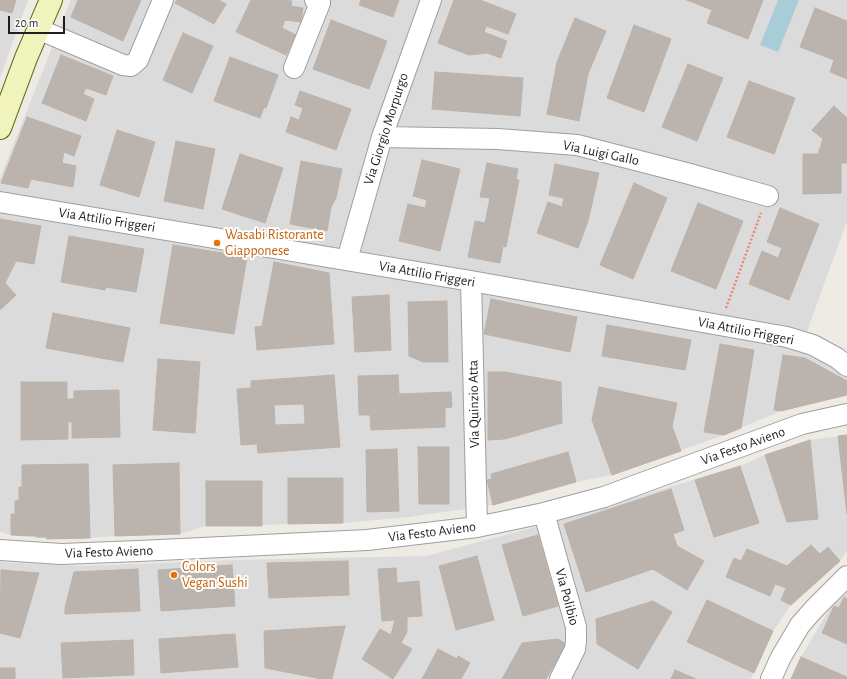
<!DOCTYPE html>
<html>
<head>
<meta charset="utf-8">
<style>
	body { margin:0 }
	#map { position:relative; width:847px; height:679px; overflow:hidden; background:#eeebe4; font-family:"Alegreya Sans",sans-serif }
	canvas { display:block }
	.scale { position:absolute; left:8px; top:16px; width:57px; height:18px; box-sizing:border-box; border:2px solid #1e1e1e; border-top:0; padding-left:5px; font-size:12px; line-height:14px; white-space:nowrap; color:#1e1e1e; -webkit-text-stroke:3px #fff; paint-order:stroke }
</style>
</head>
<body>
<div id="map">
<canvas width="847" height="679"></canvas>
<div class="scale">20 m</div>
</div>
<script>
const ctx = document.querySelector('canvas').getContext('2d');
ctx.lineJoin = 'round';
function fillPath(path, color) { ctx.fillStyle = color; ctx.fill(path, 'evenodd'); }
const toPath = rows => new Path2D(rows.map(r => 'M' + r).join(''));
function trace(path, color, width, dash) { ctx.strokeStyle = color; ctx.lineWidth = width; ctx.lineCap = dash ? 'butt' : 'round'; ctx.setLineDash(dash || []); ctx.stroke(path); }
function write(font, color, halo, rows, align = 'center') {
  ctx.font = font + ' "Alegreya Sans",sans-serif'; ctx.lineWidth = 4; ctx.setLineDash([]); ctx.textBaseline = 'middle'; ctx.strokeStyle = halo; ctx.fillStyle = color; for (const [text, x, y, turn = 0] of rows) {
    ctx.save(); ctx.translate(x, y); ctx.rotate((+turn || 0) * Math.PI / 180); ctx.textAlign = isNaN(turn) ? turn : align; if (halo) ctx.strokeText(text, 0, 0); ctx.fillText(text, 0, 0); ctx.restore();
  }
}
fillPath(toPath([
	[0,0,28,0,0,78],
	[71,0,847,0,847,221,800,351,847,376,847,395,781,411,724,435,612,475,576,482,493,505,409,517,343,523,206,526,180,534,115,536,90,538,47,539,11,535,0,532,0,178],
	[847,435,847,551,840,561,791,605,773,631,751,679,0,679,0,562,80,566,234,560,426,556,539,526,740,466,765,455,810,440],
	[847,588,847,679,791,679,801,657,833,603]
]), '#dcdbdb');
fillPath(toPath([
	[778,0,799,0,778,52,760,45]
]), '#a8ccd8');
const building = toPath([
	[0,0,16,0,12,13,0,10,0,0],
	[78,0,141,0,123,41,71,17,78,0],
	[177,0,219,0,226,4,214,24,175,3,177,0],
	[251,0,282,0,292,1,291,6,303,8,301,22,285,20,282,28,296,35,286,55,236,32,251,0],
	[361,0,399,0,393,17,359,5,361,0],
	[454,0,480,0,516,14,508,34,486,26,484,32,507,41,501,58,487,53,469,55,438,43,454,0],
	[687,0,763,0,748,39,707,23,712,10,687,0],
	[815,8,847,21,847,79,830,72,834,60,800,47,815,8],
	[575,18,606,31,588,74,579,121,547,114,557,62,575,18],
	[331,20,387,41,369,89,313,69,331,20],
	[634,25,671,39,644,112,607,98,634,25],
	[183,33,213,46,192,93,163,80,183,33],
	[61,55,113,76,106,95,86,88,83,94,94,99,86,121,42,103,61,55],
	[230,57,278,75,266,108,264,107,260,118,214,101,230,57],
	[688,64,723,78,697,141,662,127,688,64],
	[435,72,523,78,520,116,432,109,435,72],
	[749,81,795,98,774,154,727,137,749,81],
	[300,91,351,109,336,150,286,132,291,117,299,120,303,108,295,105,300,91],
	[834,106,847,118,847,163,841,163,841,193,803,194,803,154,818,154,823,139,812,130,834,106],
	[27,117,81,136,74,156,64,152,62,163,76,166,73,187,31,179,12,173,24,143,18,140,27,117],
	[117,130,155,142,139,197,100,185,117,130],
	[18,140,24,143,12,173,31,179,28,188,1,183,18,140],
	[176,141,215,149,203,209,164,201,176,141],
	[240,154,283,168,265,223,222,209,240,154],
	[422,160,460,169,440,251,399,241,408,204,425,208,427,200,413,196,422,160],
	[301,161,342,169,336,198,331,207,327,231,290,224,301,161],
	[487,163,518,169,516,179,519,180,506,247,503,246,500,263,468,257,475,221,485,223,490,198,480,197,487,163],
	[555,164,599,173,588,221,578,248,537,233,548,202,562,207,564,198,549,195,555,164],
	[634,183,667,198,633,279,600,265,634,183],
	[698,203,743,221,716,289,671,271,698,203],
	[780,208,819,224,789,300,749,284,762,251,778,258,782,248,767,242,780,208],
	[0,219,41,226,34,264,16,261,5,283,16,295,0,310,0,219],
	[69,236,144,249,136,292,106,287,105,290,61,282,69,236],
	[173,245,247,257,234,334,160,323,173,245],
	[274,262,329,273,334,344,257,350,255,327,262,326,274,262],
	[389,295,391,350,355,352,352,297,389,295],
	[491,299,577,317,570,352,484,334,491,299],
	[447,301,448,362,423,362,409,356,408,302,447,301],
	[53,313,130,328,123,362,46,348,53,313],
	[607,325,691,340,685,370,602,356,607,325],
	[720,344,754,350,741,428,724,435,704,432,720,344],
	[783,355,805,358,847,381,847,395,781,411,774,410,783,355],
	[158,359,200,362,195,433,153,430,158,359],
	[488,372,505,372,561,382,562,423,505,439,488,440,488,372],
	[334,375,340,447,258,453,257,444,241,445,237,389,251,388,251,381,334,375],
	[304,404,305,424,275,425,274,405,304,404],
	[398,375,399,394,451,392,452,407,445,408,445,427,371,430,370,415,359,415,358,376,398,375],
	[21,382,67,382,67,399,74,399,74,391,119,390,120,437,72,438,72,422,68,422,68,439,21,440,21,382],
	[599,387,677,403,672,426,681,451,612,475,592,420,599,387],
	[847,435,847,514,838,436,847,435],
	[810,440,818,519,787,522,765,455,810,440],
	[418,447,449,447,449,504,419,504,418,447],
	[397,449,399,511,367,512,366,450,397,449],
	[568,452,576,482,493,505,487,480,492,479,491,474,568,452],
	[179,463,180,534,115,536,113,465,179,463],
	[88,464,90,538,47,539,47,537,37,537,37,536,11,535,11,514,15,514,15,501,19,500,19,487,22,487,22,465,88,464],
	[740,466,759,523,714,537,695,480,740,466],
	[288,478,343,478,343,523,288,524,288,478],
	[206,481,262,481,262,526,206,526,206,481],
	[671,489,684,530,673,534,677,546,704,561,687,590,653,569,586,592,564,524,671,489],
	[538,535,558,606,523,616,502,545,538,535],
	[811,545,820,554,828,547,840,561,791,605,781,600,786,588,775,584,770,596,726,577,734,558,741,561,747,549,787,566,811,545],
	[477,556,494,620,456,630,439,566,477,556],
	[348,561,349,595,269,598,267,563,348,561],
	[232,565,235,606,161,611,158,570,232,565],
	[396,568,397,583,419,581,422,616,407,617,407,632,401,643,412,649,393,679,362,659,380,629,391,635,395,620,382,621,378,569,396,568],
	[138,569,140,611,65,614,65,608,74,572,138,569],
	[1,570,39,573,20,638,0,633,1,570],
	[844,597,847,599,847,644,822,633,834,606,839,608,844,597],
	[707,600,773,631,754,673,687,642,707,600],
	[653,601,672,612,638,669,597,644,596,619,653,601],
	[345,626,332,679,322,679,265,668,264,631,345,626],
	[235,634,238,667,161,673,159,639,235,634],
	[558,639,566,644,546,679,502,679,522,643,558,639],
	[133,640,134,675,63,678,61,643,133,640],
	[438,649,457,659,458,656,470,663,461,679,422,679,438,649],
	[801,657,847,677,847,679,791,679,801,657],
	[0,668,15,668,15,679,0,679,0,668],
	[675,670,696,679,671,679,675,670]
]);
fillPath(building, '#bbb4ae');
trace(building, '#beb2a8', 1);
const street = toPath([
	[38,29,123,65,131,66,138,60,163,0],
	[294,68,320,3,315,0],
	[382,137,498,139,577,145,686,173,768,196],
	[0,202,471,281,787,337,813,345,837,358,847,366],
	[347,260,382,137,431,0],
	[471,281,477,527],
	[544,513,576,627,576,641,575,649,560,679],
	[0,550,61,554,139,551,367,540,477,527,544,513,604,497,802,424,847,414],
	[771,679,781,657,800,625,814,609,847,576]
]);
const secondary = toPath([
	[0,128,26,58,51,0]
]);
trace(street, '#9f9f9f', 22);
trace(secondary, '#606b0e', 24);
trace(toPath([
	[726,308,761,213]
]), '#ed8376', 2.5, [2, 2]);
trace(street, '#fff', 20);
trace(secondary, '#f0f4bc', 22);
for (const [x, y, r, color] of [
	[217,243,4,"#e8710a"],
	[174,575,4,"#e8710a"]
]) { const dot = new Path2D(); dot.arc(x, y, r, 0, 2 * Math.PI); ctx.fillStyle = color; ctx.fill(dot); trace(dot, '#fff', 1.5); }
write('14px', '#1e1e1e', '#fff', [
	["Via Giorgio Morpurgo",386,129,-72],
	["Via Luigi Gallo",601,153,12],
	["Via Attilio Friggeri",107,220,9],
	["Via Attilio Friggeri",427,274,10],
	["Via Attilio Friggeri",746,331,11],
	["Via Quinzio Atta",474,404,-91],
	["Via Festo Avieno",743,446,-20],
	["Via Festo Avieno",432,532,-7],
	["Via Festo Avieno",109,552,-2],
	["Via Polibio",567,597,75]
]);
write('14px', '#c56008', '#fff', [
	["Wasabi Ristorante",225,235],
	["Giapponese",225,251],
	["Colors",182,567],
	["Vegan Sushi",182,583]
], 'left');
</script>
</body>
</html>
